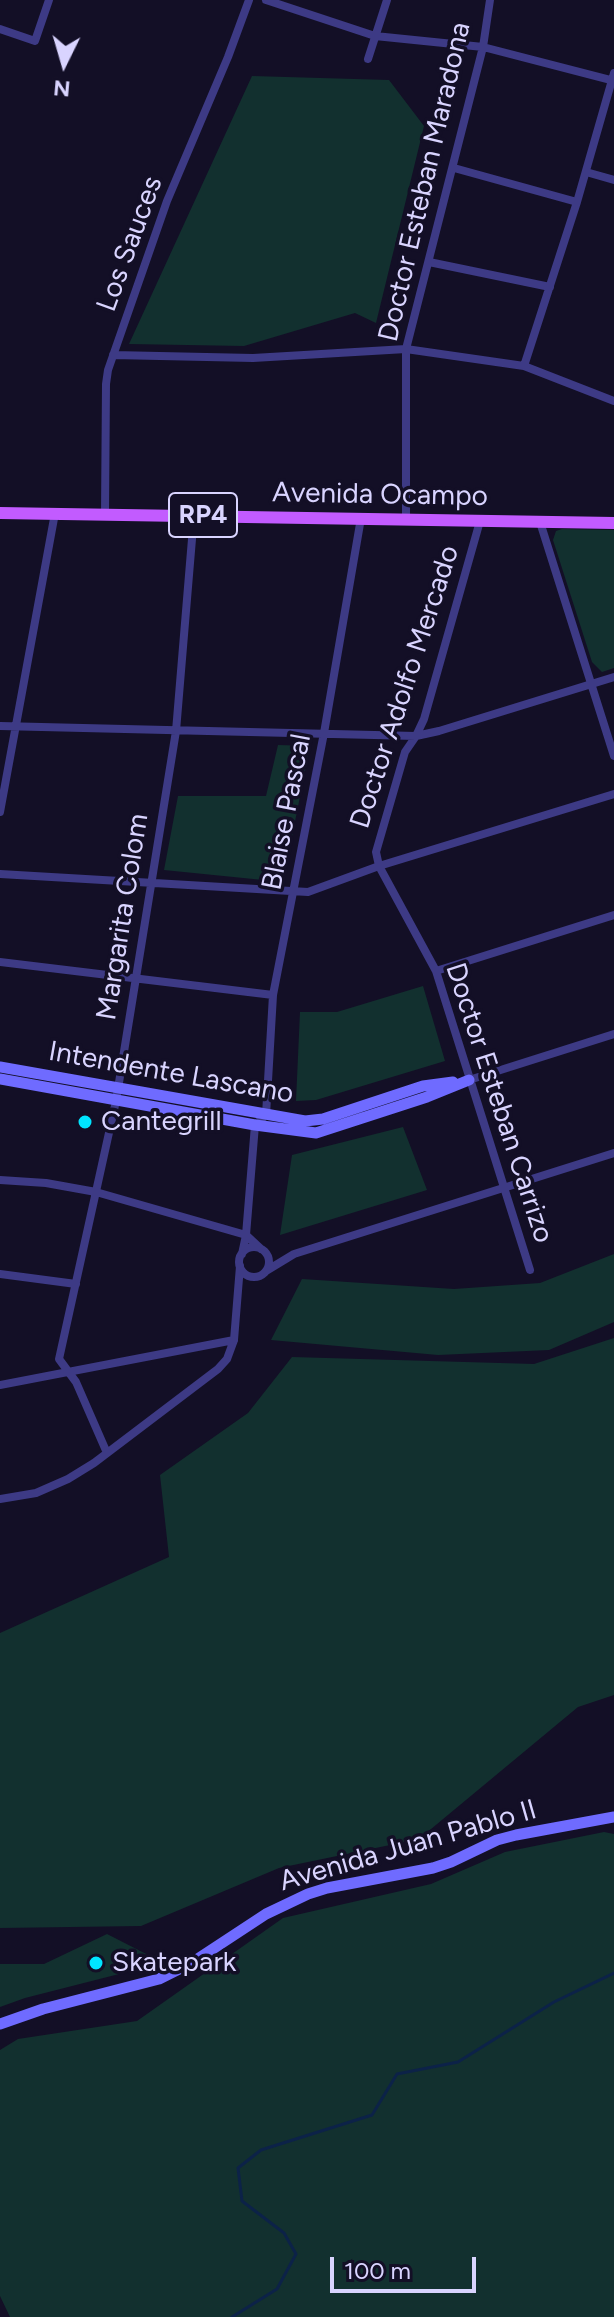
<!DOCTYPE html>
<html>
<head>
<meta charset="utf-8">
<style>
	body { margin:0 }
	#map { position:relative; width:614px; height:2317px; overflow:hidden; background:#130f26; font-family:Figtree,sans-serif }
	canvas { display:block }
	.north { position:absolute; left:24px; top:24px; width:80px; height:80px; -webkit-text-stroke:6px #130f26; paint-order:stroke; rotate:185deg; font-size:22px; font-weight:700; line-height:32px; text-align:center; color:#d9d4ff }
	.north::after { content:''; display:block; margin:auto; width:28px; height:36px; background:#d9d4ff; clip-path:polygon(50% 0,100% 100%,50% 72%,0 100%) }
	.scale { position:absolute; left:330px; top:2257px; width:146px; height:36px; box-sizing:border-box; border:4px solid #d9d4ff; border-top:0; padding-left:10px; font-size:24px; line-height:28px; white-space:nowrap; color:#d9d4ff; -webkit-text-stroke:6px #130f26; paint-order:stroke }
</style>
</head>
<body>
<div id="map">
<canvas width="614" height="2317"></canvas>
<div class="north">N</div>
<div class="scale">100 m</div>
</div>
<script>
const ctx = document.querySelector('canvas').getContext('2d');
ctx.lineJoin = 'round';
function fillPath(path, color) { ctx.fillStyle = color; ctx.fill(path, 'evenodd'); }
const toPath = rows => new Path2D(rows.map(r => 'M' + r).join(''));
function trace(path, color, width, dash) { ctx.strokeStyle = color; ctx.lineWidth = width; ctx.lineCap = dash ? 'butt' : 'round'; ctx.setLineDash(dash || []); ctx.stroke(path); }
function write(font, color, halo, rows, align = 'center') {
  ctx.font = font + ' Figtree,sans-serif'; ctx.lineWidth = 7; ctx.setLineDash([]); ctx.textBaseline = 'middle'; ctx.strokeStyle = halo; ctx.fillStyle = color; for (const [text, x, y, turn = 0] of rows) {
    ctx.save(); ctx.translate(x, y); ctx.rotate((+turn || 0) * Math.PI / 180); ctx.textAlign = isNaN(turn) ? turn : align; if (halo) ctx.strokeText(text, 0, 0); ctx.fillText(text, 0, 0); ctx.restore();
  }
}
fillPath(toPath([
	[252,76,389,80,424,126,376,323,355,313,244,346,129,344],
	[562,529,614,530,614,668,602,672,592,662,553,540,556,531],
	[278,745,310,746,283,882,164,870,178,796,266,796],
	[423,986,445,1061,316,1100,296,1101,300,1012,337,1012],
	[403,1127,427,1190,280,1235,292,1155],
	[614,1254,614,1322,549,1350,438,1355,271,1340,302,1279,454,1289,540,1283],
	[614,1338,614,1695,578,1707,419,1839,279,1868,141,1926,0,1928,0,1633,169,1557,160,1475,248,1413,292,1357,534,1364],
	[604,1832,614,1834,614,2317,10,2317,0,2296,0,2050,18,2039,137,2021,283,1918,431,1884,505,1852],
	[107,1934,158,1960,123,1973,25,1998,0,2007,0,1964,44,1964]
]), '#12302f');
trace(toPath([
	[232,2317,277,2289,296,2254,284,2233,242,2201,238,2168,261,2150,372,2115,397,2074,458,2062,554,2002,614,1973]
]), '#0c2248', 3);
trace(toPath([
	[266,0,375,36,483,47,614,81],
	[0,29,35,41,49,0],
	[368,59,387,0],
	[454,168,577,202],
	[586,172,614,180],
	[429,262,550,287],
	[113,355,253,358,406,349,524,366,614,401],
	[524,366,577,202,614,73],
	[105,514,106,384,108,370,167,201,228,57,249,0],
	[406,519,406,349,483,47,490,0],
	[480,521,424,719,416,736,405,752,376,852,379,866,436,971,530,1270],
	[540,522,614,756],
	[0,726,416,736,439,731,614,677],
	[0,812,55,513],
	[0,874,308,892,379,866,614,794],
	[0,962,273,995],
	[436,971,614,915],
	[469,1080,614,1034],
	[0,1180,46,1183,96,1192,246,1235,261,1249],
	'239 1262a15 15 0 1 1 30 0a15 15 0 1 1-30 0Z',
	[242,1254,246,1235,255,1125,266,1115,273,995,324,733,361,518],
	[266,1271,294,1254,614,1153],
	[0,1274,76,1284],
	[0,1385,234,1340],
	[107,1453,76,1382,59,1359,116,1101,176,731,194,515],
	[0,1499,36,1493,68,1479,94,1463,218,1369,227,1359,234,1340,240,1266]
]), '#3d3a85', 8);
trace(toPath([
	[0,1067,305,1121,323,1119,423,1086,453,1082],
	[0,1079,255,1125,316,1133,427,1097,469,1080],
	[0,2024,43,2009,159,1979,193,1962,266,1914,308,1894,327,1888,433,1868,451,1862,497,1840,516,1835,614,1817]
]), '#6f6bff', 11);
trace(toPath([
	[0,513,614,523]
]), '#c25bff', 12);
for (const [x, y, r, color] of [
	[85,1122,8,"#00e5ff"],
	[96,1963,8,"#00e5ff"]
]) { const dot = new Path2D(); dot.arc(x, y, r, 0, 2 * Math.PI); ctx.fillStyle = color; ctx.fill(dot); trace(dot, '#130f26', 3); }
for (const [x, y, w] of [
	[203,515,68]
]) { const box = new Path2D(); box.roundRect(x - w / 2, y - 22, w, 44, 6); ctx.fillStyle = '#130f26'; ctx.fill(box); trace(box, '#d9d4ff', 2); }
write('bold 26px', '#d9d4ff', null, [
	["RP4",203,515]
]);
write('28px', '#d9d4ff', '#130f26', [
	["Doctor Esteban Maradona",425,182,-77],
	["Los Sauces",130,244,-70],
	["Avenida Ocampo",380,495,1],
	["Doctor Adolfo Mercado",405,687,-72],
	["Blaise Pascal",287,812,-79],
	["Margarita Colom",123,917,-81],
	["Intendente Lascano",171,1073,10],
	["Doctor Esteban Carrizo",499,1103,72],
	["Avenida Juan Pablo II",408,1846,-16]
]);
write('28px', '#d9d4ff', '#130f26', [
	["Cantegrill",101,1122],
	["Skatepark",112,1963]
], 'left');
</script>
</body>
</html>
